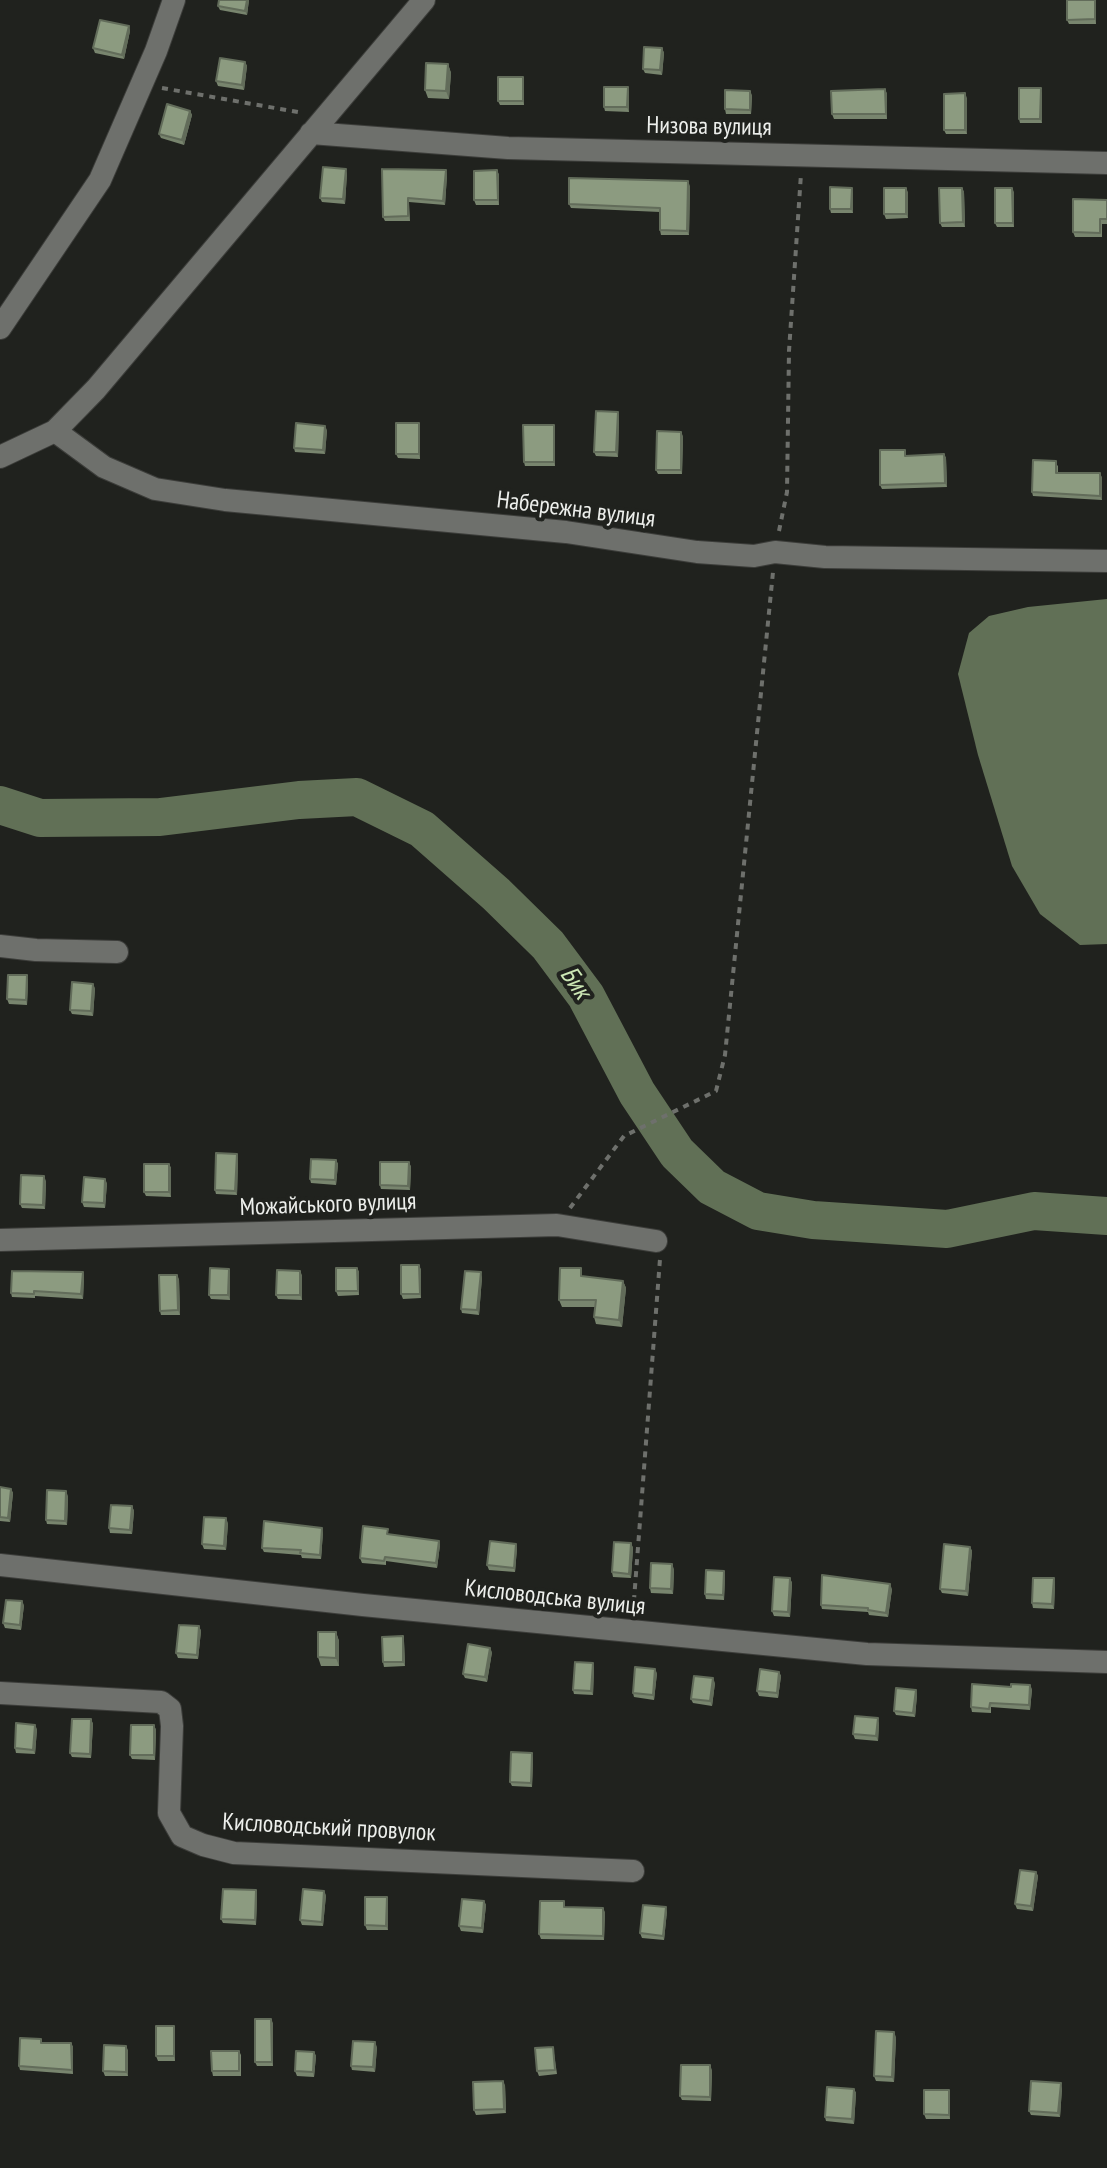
<!DOCTYPE html>
<html>
<head>
<meta charset="utf-8">
<style>
	body { margin:0 }
	canvas { display:block; background:#20221e }
</style>
</head>
<body>
<canvas width="1107" height="2168"></canvas>
<script>
const ctx = document.querySelector('canvas').getContext('2d');
ctx.lineJoin = 'round';
function fillPath(path, color) { ctx.fillStyle = color; ctx.fill(path, 'evenodd'); }
const toPath = rows => new Path2D(rows.map(r => 'M' + r).join(''));
function trace(path, color, width, dash) { ctx.strokeStyle = color; ctx.lineWidth = width; ctx.lineCap = dash ? 'butt' : 'round'; ctx.setLineDash(dash || []); ctx.stroke(path); }
function write(font, color, halo, rows, align = 'center') {
  ctx.font = font + ' "PT Sans Narrow",sans-serif'; ctx.lineWidth = 8; ctx.setLineDash([]); ctx.textBaseline = 'middle'; ctx.strokeStyle = halo; ctx.fillStyle = color; for (const [text, x, y, turn = 0] of rows) {
    ctx.save(); ctx.translate(x, y); ctx.rotate((+turn || 0) * Math.PI / 180); ctx.textAlign = isNaN(turn) ? turn : align; if (halo) ctx.strokeText(text, 0, 0); ctx.fillText(text, 0, 0); ctx.restore();
  }
}
fillPath(toPath([
	[1107,599,1107,944,1080,945,1040,914,1012,866,978,755,958,674,969,633,989,616,1028,607]
]), '#617056');
trace(toPath([
	[0,805,40,818,160,817,299,800,357,797,422,829,496,894,548,945,586,996,637,1093,677,1153,712,1187,758,1211,813,1220,947,1229,1034,1211,1107,1216]
]), '#617056', 38);
const minor = toPath([
	[311,133,508,148,1107,163],
	[0,328,100,180,156,51,174,0],
	[55,431,104,467,155,489,225,500,566,532,697,552,754,556,775,552,825,557,1107,561],
	[0,457,55,431,96,389,424,0],
	[0,946,36,950,117,952],
	[0,1240,557,1225,656,1241],
	[0,1565,363,1605,867,1654,1107,1662],
	[0,1693,161,1702,170,1709,172,1726,169,1813,182,1836,203,1845,234,1853,633,1871]
]);
trace(minor, '#3c3d3a', 24);
trace(toPath([
	[162,88,303,113],
	[779,531,787,492,789,351,801,174],
	[570,1208,624,1136,716,1091,725,1055,773,572],
	[633,1613,660,1259]
]), '#6e706c', 4, [6, 6]);
trace(minor, '#6e706c', 22);
fillPath(toPath([
	[249,0,247,15,220,10,218,6],
	[1067,0,1096,0,1096,24,1069,24,1067,20],
	[129,26,130,31,124,59,95,53,93,48],
	[662,48,664,53,662,75,645,73,643,69],
	[245,62,247,66,244,90,218,86,216,81],
	[448,64,451,73,449,99,428,98,425,90],
	[524,82,524,105,500,105,498,101],
	[885,89,887,94,887,119,834,119,832,114],
	[629,91,629,112,605,111,604,107],
	[1042,93,1042,123,1020,123,1019,119],
	[752,95,751,114,726,114,725,109],
	[967,98,967,134,946,134,944,130],
	[190,111,192,115,184,145,161,138,159,134],
	[446,170,447,175,445,205,409,202,410,221,385,221,383,217],
	[497,170,499,175,499,205,476,205,474,200],
	[347,173,345,204,322,202,320,198],
	[690,186,689,235,661,235,660,230,660,212,571,208,569,204],
	[962,188,964,192,965,227,942,227,940,223],
	[853,192,853,213,831,213,830,209],
	[908,192,908,218,886,219,884,214],
	[1014,192,1014,227,997,227,995,223],
	[1107,200,1107,224,1102,224,1102,237,1075,237,1073,232],
	[618,412,619,417,618,457,596,456,594,452],
	[420,427,420,459,398,458,396,454],
	[555,429,555,466,525,466,524,462],
	[327,430,325,454,295,452,294,448],
	[683,436,682,474,658,474,656,470],
	[944,454,946,458,947,487,882,489,880,485,906,456],
	[1058,465,1058,473,1100,473,1102,478,1102,500,1033,496,1032,492],
	[28,980,27,1005,9,1004,7,999],
	[95,988,93,1016,72,1014,70,1010],
	[237,1154,238,1159,237,1195,216,1194,215,1190],
	[336,1160,338,1164,336,1185,311,1183,310,1179],
	[409,1162,411,1167,410,1190,381,1189,380,1185],
	[169,1164,171,1168,171,1197,146,1196,144,1192],
	[46,1181,45,1209,22,1208,20,1204],
	[107,1183,105,1208,84,1207,82,1202],
	[419,1265,421,1270,421,1298,403,1299,401,1294],
	[357,1268,359,1272,359,1295,338,1296,336,1291],
	[229,1269,230,1273,230,1300,211,1299,209,1295],
	[83,1272,84,1276,83,1299,35,1296,35,1298,12,1297,11,1293],
	[302,1275,302,1300,278,1299,276,1295],
	[584,1276,623,1281,626,1288,622,1327,596,1324,594,1317,595,1307,562,1307,559,1300],
	[482,1277,479,1315,462,1313,461,1309],
	[179,1279,180,1315,161,1315,160,1311],
	[0,1487,11,1489,13,1493,10,1522,0,1521],
	[68,1496,67,1525,47,1524,46,1520],
	[132,1506,134,1511,132,1534,110,1533,109,1528],
	[228,1523,226,1550,204,1549,202,1544],
	[323,1532,321,1559,302,1558,301,1555,264,1552,262,1548],
	[389,1534,439,1541,440,1545,437,1568,386,1561,386,1565,362,1563,360,1558],
	[631,1543,633,1548,631,1578,613,1577,612,1572],
	[516,1544,517,1548,515,1572,489,1570,487,1565],
	[970,1547,972,1551,968,1596,942,1593,940,1589],
	[674,1569,673,1594,651,1593,650,1588],
	[724,1571,725,1575,724,1600,706,1599,705,1594],
	[790,1578,792,1583,790,1617,774,1616,772,1611],
	[1054,1578,1055,1583,1054,1609,1033,1608,1032,1603],
	[892,1589,888,1617,869,1615,868,1612,822,1609,821,1605],
	[24,1605,21,1630,5,1628,3,1623],
	[199,1626,201,1631,198,1659,178,1658,176,1653],
	[336,1632,339,1641,339,1666,321,1666,318,1657],
	[403,1636,404,1641,405,1666,384,1667,383,1662],
	[492,1652,487,1682,465,1678,463,1674],
	[594,1667,593,1695,574,1694,573,1690],
	[779,1672,781,1676,778,1698,759,1696,757,1691],
	[657,1673,654,1700,634,1697,633,1693],
	[715,1683,712,1706,693,1703,691,1699],
	[1032,1689,1030,1710,991,1707,991,1713,972,1712,971,1707],
	[916,1690,917,1695,915,1717,896,1715,894,1711],
	[91,1719,93,1724,91,1758,72,1757,70,1753],
	[879,1723,878,1741,855,1739,853,1734],
	[154,1725,156,1730,155,1760,132,1759,130,1755],
	[37,1729,35,1754,16,1753,15,1748],
	[533,1757,532,1787,512,1786,510,1782],
	[1036,1872,1038,1876,1033,1911,1017,1909,1015,1904],
	[256,1890,257,1894,256,1925,223,1923,221,1919],
	[326,1895,323,1926,302,1925,300,1920],
	[387,1897,388,1901,388,1930,367,1930,365,1925],
	[484,1901,486,1905,483,1933,461,1931,459,1926],
	[566,1907,605,1912,604,1940,541,1939,539,1934],
	[667,1911,664,1940,642,1938,640,1933],
	[273,2023,273,2066,257,2066,255,2062],
	[174,2026,175,2031,175,2061,158,2061,156,2056],
	[896,2037,894,2082,876,2081,874,2076],
	[43,2043,71,2043,73,2047,73,2074,20,2070,19,2066],
	[377,2047,375,2072,352,2070,351,2066],
	[553,2047,557,2074,539,2076,537,2071],
	[128,2050,128,2076,105,2076,103,2071],
	[239,2051,241,2055,241,2076,213,2076,212,2071],
	[314,2052,316,2056,314,2077,297,2076,295,2071],
	[712,2070,711,2101,682,2100,680,2096],
	[505,2085,506,2113,476,2115,474,2110],
	[1062,2088,1060,2117,1031,2115,1029,2111],
	[854,2089,856,2093,854,2124,826,2121,825,2117],
	[950,2094,950,2119,926,2119,924,2114]
]), '#78856e');
fillPath(toPath([
	[247,0,249,0,247,15,245,11],
	[1095,0,1096,1,1096,24,1095,19],
	[129,26,130,31,124,59,122,55],
	[662,48,664,53,662,75,660,70],
	[245,62,247,66,244,90,242,85],
	[448,64,451,73,449,99,446,91],
	[523,77,524,82,524,105,523,101],
	[628,87,629,91,629,112,627,107],
	[1041,88,1042,93,1042,123,1040,119],
	[885,89,887,94,887,119,886,114],
	[750,91,752,95,751,114,750,110],
	[965,93,967,98,967,134,965,130],
	[190,111,192,115,184,145,182,140],
	[346,169,347,173,345,204,343,199],
	[446,170,447,175,445,205,443,201],
	[497,170,499,175,499,205,498,200],
	[688,181,690,186,689,235,687,231],
	[852,188,853,192,853,213,851,209],
	[906,188,908,192,908,218,906,214],
	[962,188,964,192,965,227,963,222],
	[1012,188,1014,192,1014,227,1013,223],
	[618,412,619,417,618,457,616,452],
	[419,423,420,427,420,459,419,454],
	[554,425,555,429,555,466,554,462],
	[325,426,327,430,325,454,323,450],
	[681,432,683,436,682,474,681,470],
	[944,454,946,458,947,487,945,483],
	[1100,473,1102,478,1102,500,1100,496],
	[27,975,28,980,27,1005,26,1000],
	[93,984,95,988,93,1016,91,1011],
	[237,1154,238,1159,237,1195,235,1191],
	[336,1160,338,1164,336,1185,335,1180],
	[409,1162,411,1167,410,1190,408,1186],
	[169,1164,171,1168,171,1197,169,1192],
	[44,1176,46,1181,45,1209,43,1205],
	[105,1179,107,1183,105,1208,104,1203],
	[419,1265,421,1270,421,1298,420,1294],
	[357,1268,359,1272,359,1295,358,1291],
	[229,1269,230,1273,230,1300,228,1295],
	[300,1271,302,1275,302,1300,300,1295],
	[83,1272,84,1276,83,1299,81,1294],
	[481,1272,482,1277,479,1315,477,1310],
	[177,1275,179,1279,180,1315,178,1310],
	[623,1281,626,1288,622,1327,619,1320],
	[11,1489,13,1493,10,1522,8,1518],
	[66,1491,68,1496,67,1525,65,1521],
	[132,1506,134,1511,132,1534,130,1530],
	[226,1518,228,1523,226,1550,224,1546],
	[322,1528,323,1532,321,1559,320,1555],
	[439,1541,440,1545,437,1568,436,1563],
	[631,1543,633,1548,631,1578,629,1574],
	[516,1544,517,1548,515,1572,514,1568],
	[970,1547,972,1551,968,1596,966,1591],
	[672,1564,674,1569,673,1594,671,1589],
	[724,1571,725,1575,724,1600,723,1595],
	[790,1578,792,1583,790,1617,788,1612],
	[1054,1578,1055,1583,1054,1609,1052,1604],
	[890,1584,892,1589,888,1617,886,1613],
	[22,1601,24,1605,21,1630,20,1625],
	[199,1626,201,1631,198,1659,197,1655],
	[336,1632,339,1641,339,1666,336,1658],
	[403,1636,404,1641,405,1666,403,1662],
	[490,1648,492,1652,487,1682,485,1677],
	[593,1663,594,1667,593,1695,591,1691],
	[655,1669,657,1673,654,1700,653,1695],
	[779,1672,781,1676,778,1698,777,1693],
	[713,1678,715,1683,712,1706,710,1701],
	[1030,1685,1032,1689,1030,1710,1029,1705],
	[916,1690,917,1695,915,1717,913,1713],
	[878,1718,879,1723,878,1741,876,1736],
	[91,1719,93,1724,91,1758,90,1754],
	[35,1725,37,1729,35,1754,33,1750],
	[154,1725,156,1730,155,1760,154,1755],
	[532,1753,533,1757,532,1787,531,1783],
	[1036,1872,1038,1876,1033,1911,1031,1906],
	[256,1890,257,1894,256,1925,255,1920],
	[324,1891,326,1895,323,1926,322,1922],
	[387,1897,388,1901,388,1930,386,1926],
	[484,1901,486,1905,483,1933,482,1928],
	[666,1907,667,1911,664,1940,663,1936],
	[603,1908,605,1912,604,1940,603,1936],
	[271,2019,273,2023,273,2066,272,2062],
	[174,2026,175,2031,175,2061,174,2056],
	[894,2032,896,2037,894,2082,892,2077],
	[375,2042,377,2047,375,2072,373,2067],
	[71,2043,73,2047,73,2074,72,2070],
	[126,2046,128,2050,128,2076,126,2072],
	[314,2052,316,2056,314,2077,313,2072],
	[710,2065,712,2070,711,2101,710,2097],
	[503,2081,505,2085,506,2113,504,2109],
	[1061,2083,1062,2088,1060,2117,1058,2113],
	[854,2089,856,2093,854,2124,852,2119],
	[949,2090,950,2094,950,2119,949,2115]
]), '#626c5a');
const building = toPath([
	[219,0,247,0,245,11,218,6,219,0],
	[1067,0,1095,0,1095,19,1067,20,1067,0],
	[100,20,129,26,122,55,93,48,100,20],
	[644,47,662,48,660,70,643,69,644,47],
	[220,58,245,62,242,85,216,81,220,58],
	[426,63,448,64,446,91,425,90,426,63],
	[498,77,523,77,523,101,498,101,498,77],
	[604,87,628,87,627,107,604,107,604,87],
	[1019,88,1041,88,1040,119,1019,119,1019,88],
	[885,89,886,114,832,114,831,91,885,89],
	[725,90,750,91,750,110,725,109,725,90],
	[965,93,965,130,944,130,944,94,965,93],
	[167,104,190,111,182,140,159,134,167,104],
	[323,167,346,169,343,199,320,198,323,167],
	[382,169,446,170,443,201,408,198,408,216,383,217,382,169],
	[497,170,498,200,474,200,474,171,497,170],
	[569,178,688,181,687,231,660,230,660,208,569,204,569,178],
	[830,187,852,188,851,209,830,209,830,187],
	[884,188,906,188,906,214,884,214,884,188],
	[939,188,962,188,963,222,940,223,939,188],
	[995,188,1012,188,1013,223,995,223,995,188],
	[1073,199,1107,200,1107,219,1100,219,1100,233,1073,232,1073,199],
	[596,411,618,412,616,452,594,452,596,411],
	[296,423,325,426,323,450,294,448,296,423],
	[396,423,419,423,419,454,396,454,396,423],
	[523,425,554,425,554,462,524,462,523,425],
	[657,431,681,432,681,470,656,470,657,431],
	[880,450,905,450,905,456,944,454,945,483,880,485,880,450],
	[1033,460,1056,461,1056,473,1100,473,1100,496,1032,492,1033,460],
	[8,975,27,975,26,1000,7,999,8,975],
	[72,982,93,984,91,1011,70,1010,72,982],
	[216,1153,237,1154,235,1191,215,1190,216,1153],
	[311,1159,336,1160,335,1180,310,1179,311,1159],
	[380,1162,409,1162,408,1186,380,1185,380,1162],
	[144,1164,169,1164,169,1192,144,1192,144,1164],
	[21,1175,44,1176,43,1205,20,1204,21,1175],
	[84,1177,105,1179,104,1203,82,1202,84,1177],
	[401,1265,419,1265,420,1294,401,1294,401,1265],
	[210,1268,229,1269,228,1295,209,1295,210,1268],
	[336,1268,357,1268,358,1291,336,1291,336,1268],
	[560,1268,581,1268,581,1276,623,1281,619,1320,594,1317,596,1300,559,1300,560,1268],
	[277,1270,300,1271,300,1295,276,1295,277,1270],
	[12,1271,83,1272,81,1294,34,1291,34,1294,11,1293,12,1271],
	[465,1271,481,1272,477,1310,461,1309,465,1271],
	[159,1275,177,1275,178,1310,160,1311,159,1275],
	[0,1487,11,1489,8,1518,0,1517,0,1487],
	[47,1490,66,1491,65,1521,46,1520,47,1490],
	[111,1505,132,1506,130,1530,109,1528,111,1505],
	[204,1517,226,1518,224,1546,202,1544,204,1517],
	[264,1521,322,1528,320,1555,300,1553,301,1550,262,1548,264,1521],
	[363,1526,388,1529,387,1534,439,1541,436,1563,385,1557,384,1561,360,1558,363,1526],
	[490,1541,516,1544,514,1568,487,1565,490,1541],
	[614,1542,631,1543,629,1574,612,1572,614,1542],
	[944,1544,970,1547,966,1591,940,1589,944,1544],
	[651,1563,672,1564,671,1589,650,1588,651,1563],
	[706,1570,724,1571,723,1595,705,1594,706,1570],
	[822,1575,890,1584,886,1613,868,1610,868,1608,821,1605,822,1575],
	[774,1577,790,1578,788,1612,772,1611,774,1577],
	[1033,1578,1054,1578,1052,1604,1032,1603,1033,1578],
	[6,1600,22,1601,20,1625,3,1623,6,1600],
	[179,1625,199,1626,197,1655,176,1653,179,1625],
	[318,1632,336,1632,336,1658,318,1657,318,1632],
	[403,1636,403,1662,383,1662,382,1637,403,1636],
	[468,1644,490,1648,485,1677,463,1674,468,1644],
	[575,1662,593,1663,591,1691,573,1690,575,1662],
	[635,1667,655,1669,653,1695,633,1693,635,1667],
	[760,1669,779,1672,777,1693,757,1691,760,1669],
	[694,1676,713,1678,710,1701,691,1699,694,1676],
	[972,1684,1011,1687,1011,1684,1030,1685,1029,1705,990,1703,989,1709,971,1707,972,1684],
	[896,1688,916,1690,913,1713,894,1711,896,1688],
	[855,1716,878,1718,876,1736,853,1734,855,1716],
	[72,1719,91,1719,90,1754,70,1753,72,1719],
	[16,1723,35,1725,33,1750,15,1748,16,1723],
	[131,1725,154,1725,154,1755,130,1755,131,1725],
	[511,1752,532,1753,531,1783,510,1782,511,1752],
	[1020,1870,1036,1872,1031,1906,1015,1904,1020,1870],
	[223,1889,256,1890,255,1920,221,1919,223,1889],
	[303,1889,324,1891,322,1922,300,1920,303,1889],
	[365,1897,387,1897,386,1926,365,1925,365,1897],
	[462,1899,484,1901,482,1928,459,1926,462,1899],
	[540,1901,564,1901,564,1907,603,1908,603,1936,539,1934,540,1901],
	[643,1905,666,1907,663,1936,640,1933,643,1905],
	[255,2019,271,2019,272,2062,255,2062,255,2019],
	[156,2026,174,2026,174,2056,156,2056,156,2026],
	[876,2031,894,2032,892,2077,874,2076,876,2031],
	[20,2038,41,2039,41,2043,71,2043,72,2070,19,2066,20,2038],
	[353,2041,375,2042,373,2067,351,2066,353,2041],
	[104,2045,126,2046,126,2072,103,2071,104,2045],
	[553,2047,555,2070,537,2071,535,2048,553,2047],
	[211,2051,239,2051,239,2071,212,2071,211,2051],
	[296,2051,314,2052,313,2072,295,2071,296,2051],
	[681,2065,710,2065,710,2097,680,2096,681,2065],
	[503,2081,504,2109,474,2110,473,2082,503,2081],
	[1031,2081,1061,2083,1058,2113,1029,2111,1031,2081],
	[827,2087,854,2089,852,2119,825,2117,827,2087],
	[924,2090,949,2090,949,2115,924,2114,924,2090]
]);
fillPath(building, '#8c9b80');
trace(building, '#626c5a', 2);
write('24px', '#edefec', '#20221e', [
	["Низова вулиця",709,127,1],
	["Набережна вулиця",576,510,7],
	["Можайського вулиця",328,1205,-2],
	["Кисловодська вулиця",555,1598,6],
	["Кисловодський провулок",329,1828,3]
]);
write('italic 26px', '#cce7b5', '#20221e', [
	["Бик",575,983,55]
]);
</script>
</body>
</html>
